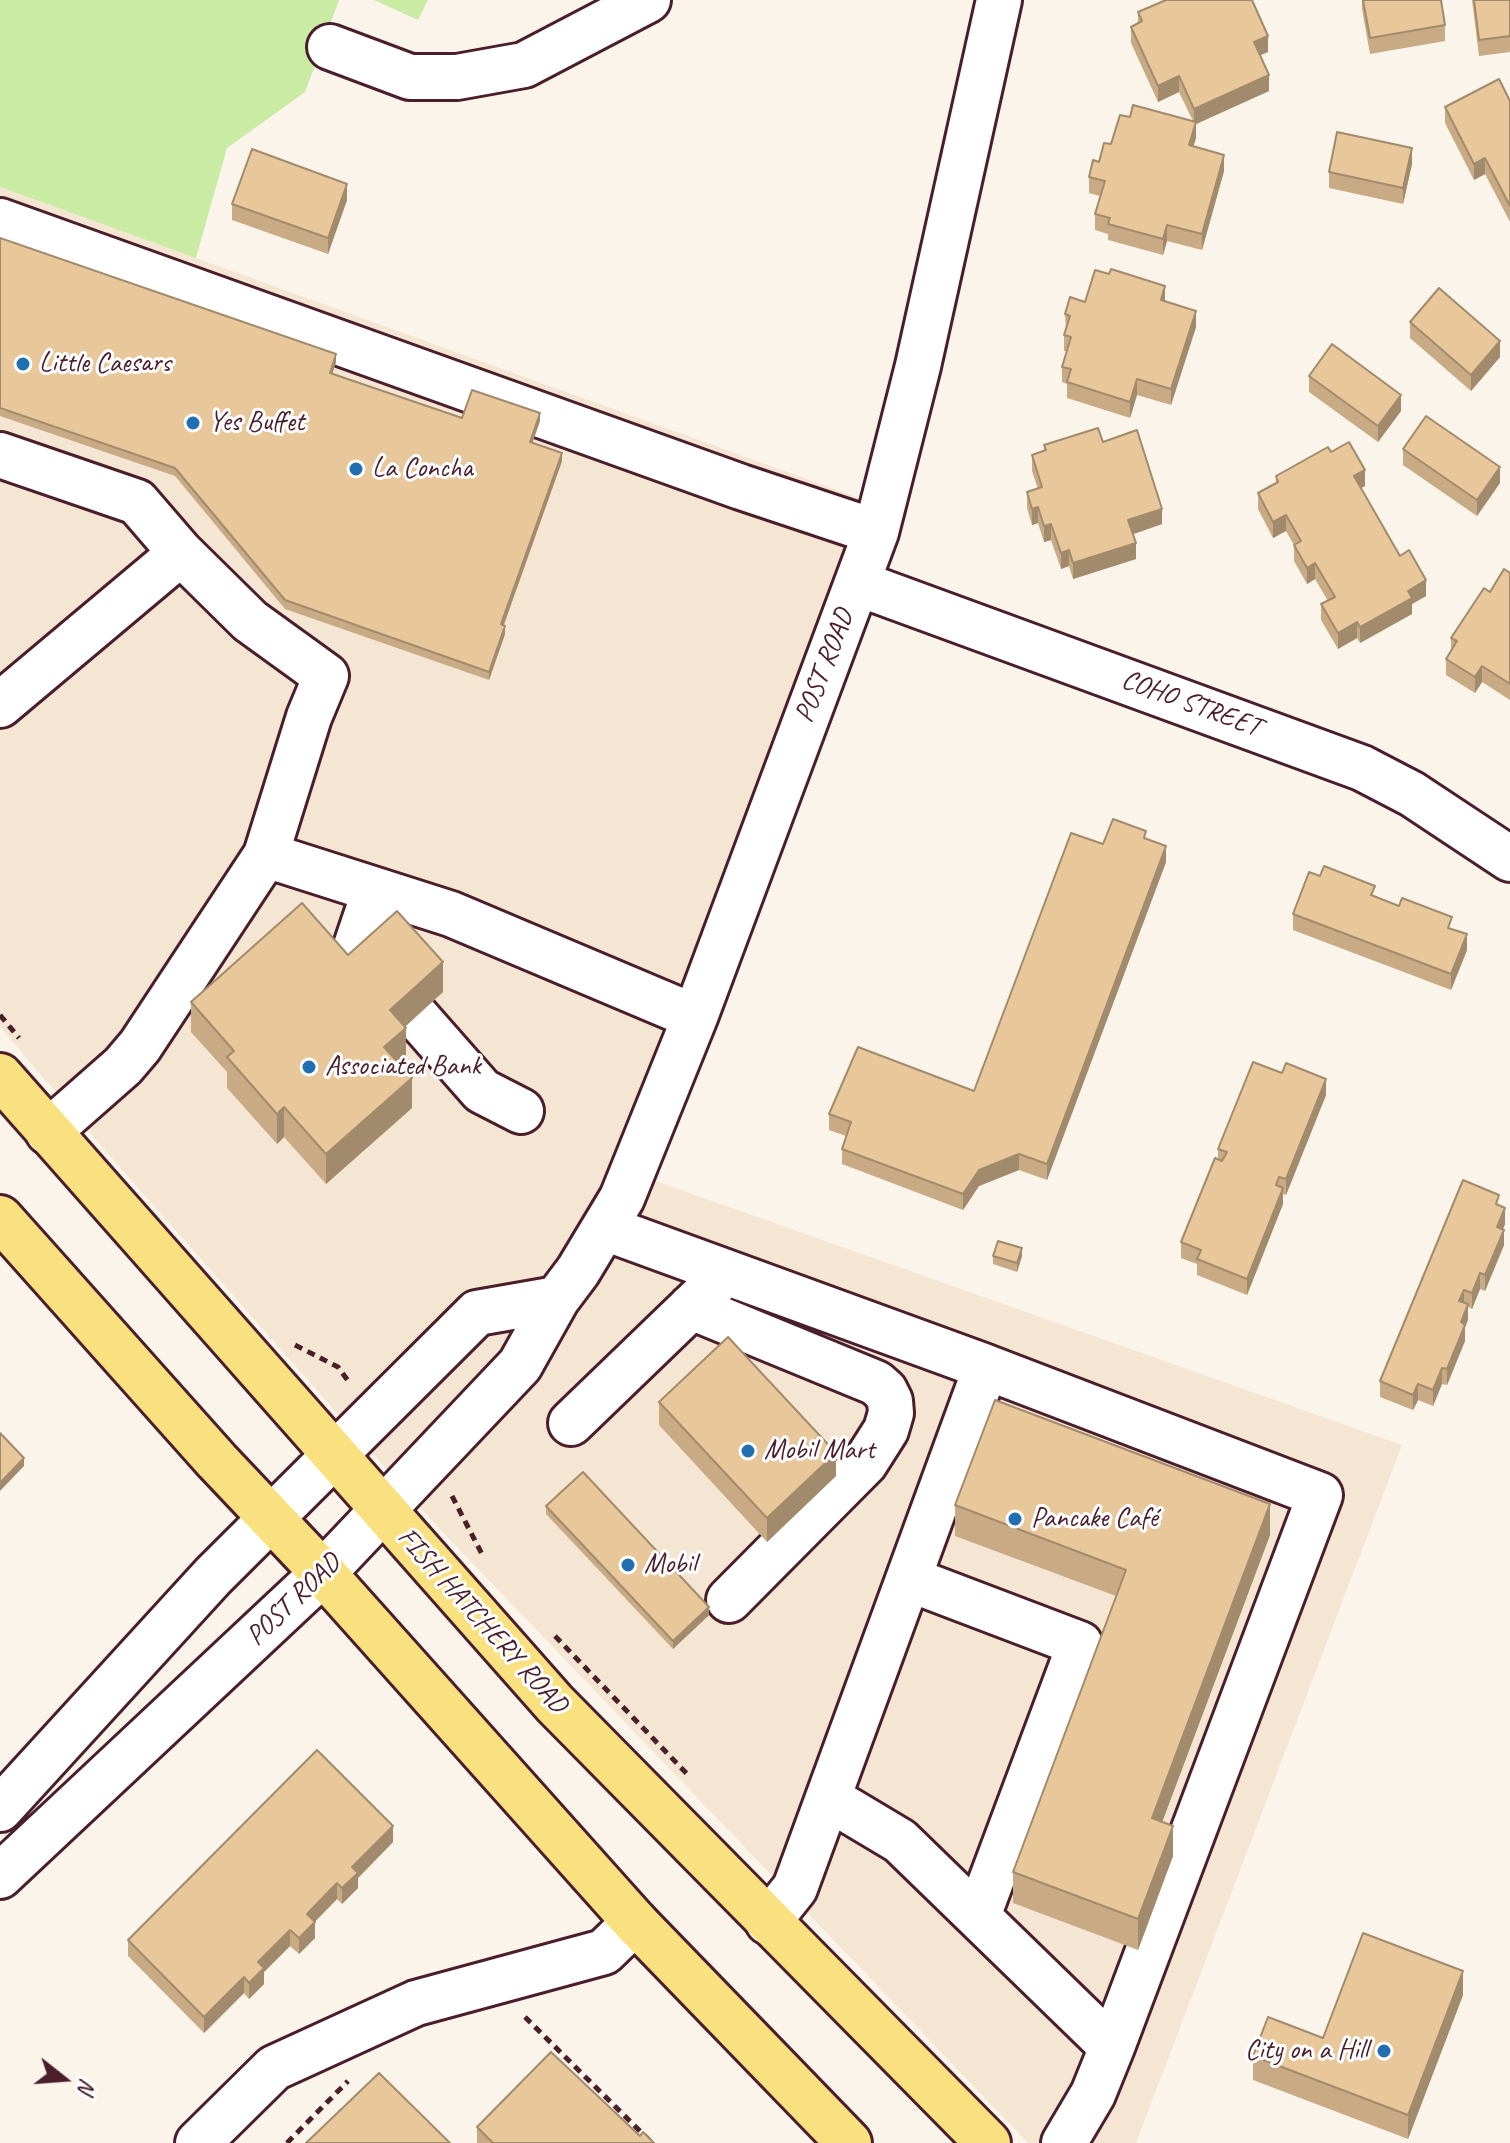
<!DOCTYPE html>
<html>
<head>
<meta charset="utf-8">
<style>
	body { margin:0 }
	#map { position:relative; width:1510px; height:2143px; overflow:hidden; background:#faf4eb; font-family:Caveat,sans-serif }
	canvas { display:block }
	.north { position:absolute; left:24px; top:2039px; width:80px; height:80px; -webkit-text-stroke:6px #fff; paint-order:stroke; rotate:107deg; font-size:22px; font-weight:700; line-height:32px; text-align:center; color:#4a1f2b }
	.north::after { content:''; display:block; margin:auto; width:28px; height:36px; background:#4a1f2b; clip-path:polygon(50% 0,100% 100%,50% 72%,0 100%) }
</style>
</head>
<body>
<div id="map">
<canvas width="1510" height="2143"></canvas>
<div class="north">N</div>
</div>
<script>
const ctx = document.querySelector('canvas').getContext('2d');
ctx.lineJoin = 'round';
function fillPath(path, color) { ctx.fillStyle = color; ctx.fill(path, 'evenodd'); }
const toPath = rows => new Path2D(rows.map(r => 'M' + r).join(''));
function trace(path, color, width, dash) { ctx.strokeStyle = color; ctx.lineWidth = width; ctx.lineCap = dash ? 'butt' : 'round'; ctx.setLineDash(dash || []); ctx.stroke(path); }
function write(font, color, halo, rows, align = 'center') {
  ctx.font = font + ' Caveat,sans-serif'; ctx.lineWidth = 6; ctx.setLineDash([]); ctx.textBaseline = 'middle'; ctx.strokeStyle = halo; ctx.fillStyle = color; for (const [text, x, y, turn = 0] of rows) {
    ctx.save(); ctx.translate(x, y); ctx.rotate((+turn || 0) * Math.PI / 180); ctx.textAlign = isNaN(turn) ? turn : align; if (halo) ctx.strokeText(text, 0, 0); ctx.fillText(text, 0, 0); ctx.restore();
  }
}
fillPath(toPath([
	[0,187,884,507,633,1173,1402,1445,1136,2143,1028,2143,437,1526,109,1155,0,1027]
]), '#f5e6d3');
fillPath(toPath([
	[0,0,339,0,305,92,227,148,196,258,0,187],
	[374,0,428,0,418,20]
]), '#caeba4');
const minor = toPath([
	[330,47,410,77,457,77,524,65,648,0],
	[0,221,741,487,876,532],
	[0,455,137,502,181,553],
	[857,583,1362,768,1412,794,1510,859],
	[0,705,181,553,250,621,326,676,309,717,266,855],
	[371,964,356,946,375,890],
	[416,1016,482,1091,521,1111],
	[48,1132,123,1066,140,1046,266,855,451,914,695,1017],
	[605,1228,986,1367,795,1888,768,1922],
	[691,1307,876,1383,885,1391,890,1401,891,1413,886,1430,865,1463,729,1600],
	[986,1367,1320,1495,1112,2047],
	[571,1423,712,1287],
	[909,1579,1080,1644,978,1916],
	[828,1798,900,1841,1112,2047,1093,2094,1064,2143],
	[0,1809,213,1576,477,1313,557,1299],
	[0,1876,323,1573,520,1365,557,1299,578,1271,622,1198,695,1017,876,532,918,366,999,0],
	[198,2143,274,2068,416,2003,604,1952,635,1922]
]);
const major = toPath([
	[0,1076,555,1704,988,2143],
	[0,1218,217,1461,323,1573,635,1922,849,2143]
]);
trace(minor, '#4a1f2b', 50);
trace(major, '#4a1f2b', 50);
trace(toPath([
	[0,1015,19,1038],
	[295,1345,338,1367,349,1382],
	[452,1496,484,1558],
	[555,1636,689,1776],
	[525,2017,652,2143],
	[287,2143,348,2081]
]), '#4a1f2b', 5, [8, 6]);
trace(minor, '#fff', 44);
trace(major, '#fae180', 44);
fillPath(toPath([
	[1164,0,1252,0,1268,52,1260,55,1269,91,1196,124,1196,138,1193,146,1224,171,1202,250,1167,241,1163,255,1108,240,1108,234,1095,230,1095,214,1100,196,1089,193,1089,177,1130,117,1193,121,1179,92,1158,102,1131,43,1131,27,1138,23,1138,12],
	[1362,0,1441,0,1445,25,1445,41,1370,54,1362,9],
	[1472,0,1510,0,1510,52,1479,56],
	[1510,101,1510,222,1485,174,1474,180,1445,123,1445,107],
	[1412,164,1403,204,1329,188,1329,172],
	[347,200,328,254,232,220,232,204],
	[0,238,336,362,332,374,462,418,540,421,532,442,562,461,504,625,505,634,489,680,285,609,175,476,0,416],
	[1165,301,1196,327,1171,405,1137,395,1130,418,1067,398,1067,384,1062,382,1062,367,1067,351,1064,351,1064,335,1066,330,1065,314,1085,302],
	[1410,322,1500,357,1471,391,1410,338],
	[1309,376,1401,411,1378,442,1309,392],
	[1103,442,1162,524,1133,534,1136,559,1073,579,1069,566,1061,569,1051,540,1044,542,1038,523,1032,525,1027,508,1027,492,1038,489,1032,471,1032,455,1044,451,1044,445],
	[1403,449,1500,483,1477,516,1403,465],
	[1331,452,1365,486,1361,488,1400,556,1426,596,1412,604,1412,614,1360,643,1357,638,1338,649,1321,620,1321,604,1328,601,1315,579,1307,584,1294,561,1294,545,1286,531,1273,538,1258,509,1258,493,1276,483,1276,476],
	[1510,573,1510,700,1482,682,1475,693,1446,675,1446,659,1451,650,1451,638,1490,592],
	[1146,839,1166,862,1047,1180,1019,1170,979,1186,963,1210,842,1164,842,1149,846,1136,829,1130,829,1114,974,1091,1103,844],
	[1375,897,1452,929,1467,950,1451,990,1293,930,1293,914],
	[348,955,443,992,405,1027,406,1058,399,1063,412,1108,326,1184,284,1137,277,1144,227,1088,227,1072,191,1032,191,1002],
	[1326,1095,1286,1195,1283,1194,1283,1204,1247,1295,1197,1275,1197,1264,1181,1258,1181,1242,1218,1160,1218,1149],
	[1499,1206,1505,1224,1503,1229,1504,1245,1485,1291,1480,1289,1472,1309,1468,1307,1468,1320,1465,1327,1465,1341,1447,1385,1442,1384,1433,1406,1418,1400,1413,1410,1380,1397,1380,1381],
	[993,1256,1022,1256,1017,1272,993,1264],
	[659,1402,836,1476,767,1542,659,1425],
	[955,1505,1270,1535,1162,1822,1173,1856,1138,1950,1013,1903,1013,1872,1116,1596,955,1536],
	[546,1506,709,1615,673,1649,546,1514],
	[393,1842,358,1878,358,1888,342,1904,337,1899,314,1922,315,1938,299,1954,290,1946,264,1972,264,1984,249,1999,244,1993,204,2033,128,1956,128,1940],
	[1463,1995,1408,2139,1253,2080,1253,2056,1323,2038],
	[477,2127,640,2136,654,2143,477,2143]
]), '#c8ab84');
fillPath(toPath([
	[1268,36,1268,52,1254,58,1254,42],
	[1269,75,1269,91,1196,124,1196,138,1189,161,1189,145,1194,125,1194,109],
	[1179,76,1179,92,1158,102,1158,86],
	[1412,148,1412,164,1403,204,1403,188],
	[1224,155,1224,171,1202,250,1202,234],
	[1485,158,1485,174,1474,180,1474,164],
	[347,184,347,200,328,254,328,238],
	[1167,225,1167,241,1163,255,1163,239],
	[1165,286,1165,302,1161,300],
	[1196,311,1196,327,1171,405,1171,389],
	[1500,341,1500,357,1471,391,1471,375],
	[336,354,336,362,330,381,330,373],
	[1137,379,1137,395,1130,418,1130,402],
	[1401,395,1401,411,1378,442,1378,426],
	[540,413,540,421,530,450,530,442],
	[562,453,562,461,501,632,501,624],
	[1500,467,1500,483,1477,516,1477,500],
	[1365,470,1365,486,1354,492,1354,476],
	[1038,507,1038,523,1032,525,1032,509],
	[1162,509,1162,524,1128,536,1128,520],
	[1286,515,1286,531,1273,538,1273,522],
	[1051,524,1051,540,1044,542,1044,526],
	[1136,543,1136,559,1073,579,1073,563],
	[1069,550,1069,566,1061,569,1061,553],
	[1315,563,1315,579,1307,584,1307,568],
	[1426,580,1426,596,1412,604,1412,614,1360,643,1360,627,1408,591],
	[1357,622,1357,638,1338,649,1338,633],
	[505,626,505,634,489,680,489,672],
	[1482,666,1482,682,1475,693,1475,677],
	[1166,846,1166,862,1047,1180,1047,1164],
	[1467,934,1467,950,1451,990,1451,974],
	[443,962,443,992,390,1040,390,1010],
	[406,1028,406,1058,384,1077,384,1047],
	[412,1078,412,1108,326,1184,326,1154],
	[1326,1079,1326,1095,1286,1195,1286,1179],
	[284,1107,284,1137,277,1144,277,1114],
	[1019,1154,1019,1170,979,1186,963,1210,963,1194,979,1170],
	[1283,1188,1283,1204,1247,1295,1247,1279],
	[1505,1208,1505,1224,1497,1243,1497,1227],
	[1504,1230,1504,1245,1485,1291,1485,1275],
	[1022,1248,1022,1256,1017,1272,1017,1263],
	[1480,1273,1480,1289,1472,1309,1472,1293],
	[1464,1290,1464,1306,1459,1301],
	[1468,1304,1468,1320,1465,1327,1465,1341,1447,1385,1447,1369,1461,1322],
	[1442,1368,1442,1384,1433,1406,1433,1390],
	[1418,1384,1418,1400,1413,1410,1413,1395],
	[836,1453,836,1476,767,1542,767,1518],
	[24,1458,24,1466,0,1491,0,1483],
	[1270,1504,1270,1535,1152,1849,1152,1818],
	[709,1607,709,1615,673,1649,673,1641],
	[393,1826,393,1842,358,1878,358,1888,342,1904,342,1888,352,1867],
	[1173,1826,1173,1856,1138,1950,1138,1919],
	[337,1883,337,1899,307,1930,307,1914],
	[315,1922,315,1938,299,1954,299,1938],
	[290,1930,290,1946,264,1972,264,1984,249,1999,249,1983,258,1962],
	[1463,1971,1463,1995,1408,2139,1408,2115],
	[244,1977,244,1993,204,2033,204,2017]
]), '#a28b6c');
const building = toPath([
	[1166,0,1252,0,1268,36,1254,42,1269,75,1194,109,1179,76,1158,86,1131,27,1142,21,1138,12,1166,0],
	[1363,0,1441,0,1445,25,1370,38,1363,0],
	[1474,0,1510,0,1510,36,1479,40,1474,0],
	[1499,79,1510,101,1510,206,1485,158,1474,164,1445,107,1499,79],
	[1133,105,1196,122,1189,145,1224,155,1202,234,1167,225,1163,239,1108,224,1110,218,1095,214,1105,181,1089,177,1093,160,1099,162,1104,143,1111,144,1120,115,1130,117,1133,105],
	[1337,132,1412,148,1403,188,1329,172,1337,132],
	[252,149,347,184,328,238,232,204,252,149],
	[0,238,336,354,330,373,462,418,472,390,540,413,530,442,562,453,501,624,505,626,489,672,285,600,175,468,0,408,0,238],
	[1111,269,1165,286,1161,300,1196,311,1171,389,1137,379,1130,402,1067,382,1071,369,1062,367,1071,337,1064,335,1070,316,1065,314,1070,297,1085,302,1095,270,1109,274,1111,269],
	[1439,288,1500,341,1471,375,1410,322,1439,288],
	[1332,344,1401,395,1378,426,1309,376,1332,344],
	[1426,416,1500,467,1477,500,1403,449,1426,416],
	[1098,428,1103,442,1137,430,1162,509,1128,520,1136,543,1073,563,1069,550,1061,553,1051,524,1044,526,1038,507,1032,509,1027,492,1042,487,1032,455,1046,450,1044,445,1098,428],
	[1349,442,1365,470,1354,476,1400,556,1409,550,1426,580,1408,591,1412,598,1360,627,1357,622,1338,633,1321,604,1335,597,1315,563,1307,568,1294,545,1301,541,1286,515,1273,522,1258,493,1278,482,1276,476,1328,447,1331,452,1349,442],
	[1504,569,1510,573,1510,684,1482,666,1475,677,1446,659,1457,641,1451,638,1484,588,1490,592,1504,569],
	[1113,819,1146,831,1144,838,1166,846,1047,1164,1019,1154,979,1170,963,1194,842,1149,851,1122,829,1114,858,1047,974,1091,1071,833,1103,844,1113,819],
	[1324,866,1375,886,1371,895,1399,906,1402,898,1452,917,1448,928,1467,934,1451,974,1293,914,1309,872,1320,876,1324,866],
	[302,903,348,955,397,911,443,962,390,1010,406,1028,384,1047,412,1078,326,1154,284,1107,277,1114,227,1057,234,1051,191,1002,302,903],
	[1253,1062,1282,1073,1286,1063,1326,1079,1286,1179,1279,1177,1276,1185,1283,1188,1247,1279,1197,1259,1201,1250,1181,1242,1215,1158,1222,1161,1227,1152,1218,1149,1253,1062],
	[1463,1180,1499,1195,1496,1204,1505,1208,1497,1227,1504,1230,1485,1275,1480,1273,1472,1293,1464,1290,1459,1301,1468,1304,1461,1322,1465,1325,1447,1369,1442,1368,1433,1390,1418,1384,1413,1395,1380,1381,1463,1180],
	[998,1241,1022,1248,1017,1263,993,1256,998,1241],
	[728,1337,836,1453,767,1518,659,1402,728,1337],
	[995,1400,1270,1504,1152,1818,1173,1826,1138,1919,1013,1872,1126,1570,955,1505,995,1400],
	[0,1433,24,1458,0,1483,0,1433],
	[583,1472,709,1607,673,1641,546,1506,583,1472],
	[317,1750,393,1826,352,1867,358,1873,342,1888,337,1883,307,1914,315,1922,299,1938,290,1930,258,1962,264,1968,249,1983,244,1977,204,2017,128,1940,317,1750],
	[1363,1933,1463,1971,1408,2115,1253,2056,1268,2017,1323,2038,1363,1933],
	[551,2052,640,2136,643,2132,654,2143,493,2143,477,2127,551,2052],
	[379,2073,450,2143,306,2143,379,2073]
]);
fillPath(building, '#e8c79a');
trace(building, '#a28b6c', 2);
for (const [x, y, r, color] of [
	[23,364,8,"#1f6fb2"],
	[193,423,8,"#1f6fb2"],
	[356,469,8,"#1f6fb2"],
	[309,1067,8,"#1f6fb2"],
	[748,1451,8,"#1f6fb2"],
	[1015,1519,8,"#1f6fb2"],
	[628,1565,8,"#1f6fb2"],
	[1384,2051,8,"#1f6fb2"]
]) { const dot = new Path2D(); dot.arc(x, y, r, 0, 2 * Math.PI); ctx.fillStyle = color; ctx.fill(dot); trace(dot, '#fff', 3); }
write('28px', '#4a1f2b', '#fff', [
	["Little Caesars",39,364],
	["Yes Buffet",209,423],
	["La Concha",372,469],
	["Associated Bank",325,1067],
	["Mobil Mart",764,1451],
	["Pancake Café",1031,1519],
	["Mobil",644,1565],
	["City on a Hill",1368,2051,"right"]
], 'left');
write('28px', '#4a1f2b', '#fff', [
	["POST ROAD",825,666,-69],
	["COHO STREET",1191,704,20],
	["POST ROAD",294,1600,-44],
	["FISH HATCHERY ROAD",482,1621,48]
]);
</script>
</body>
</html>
